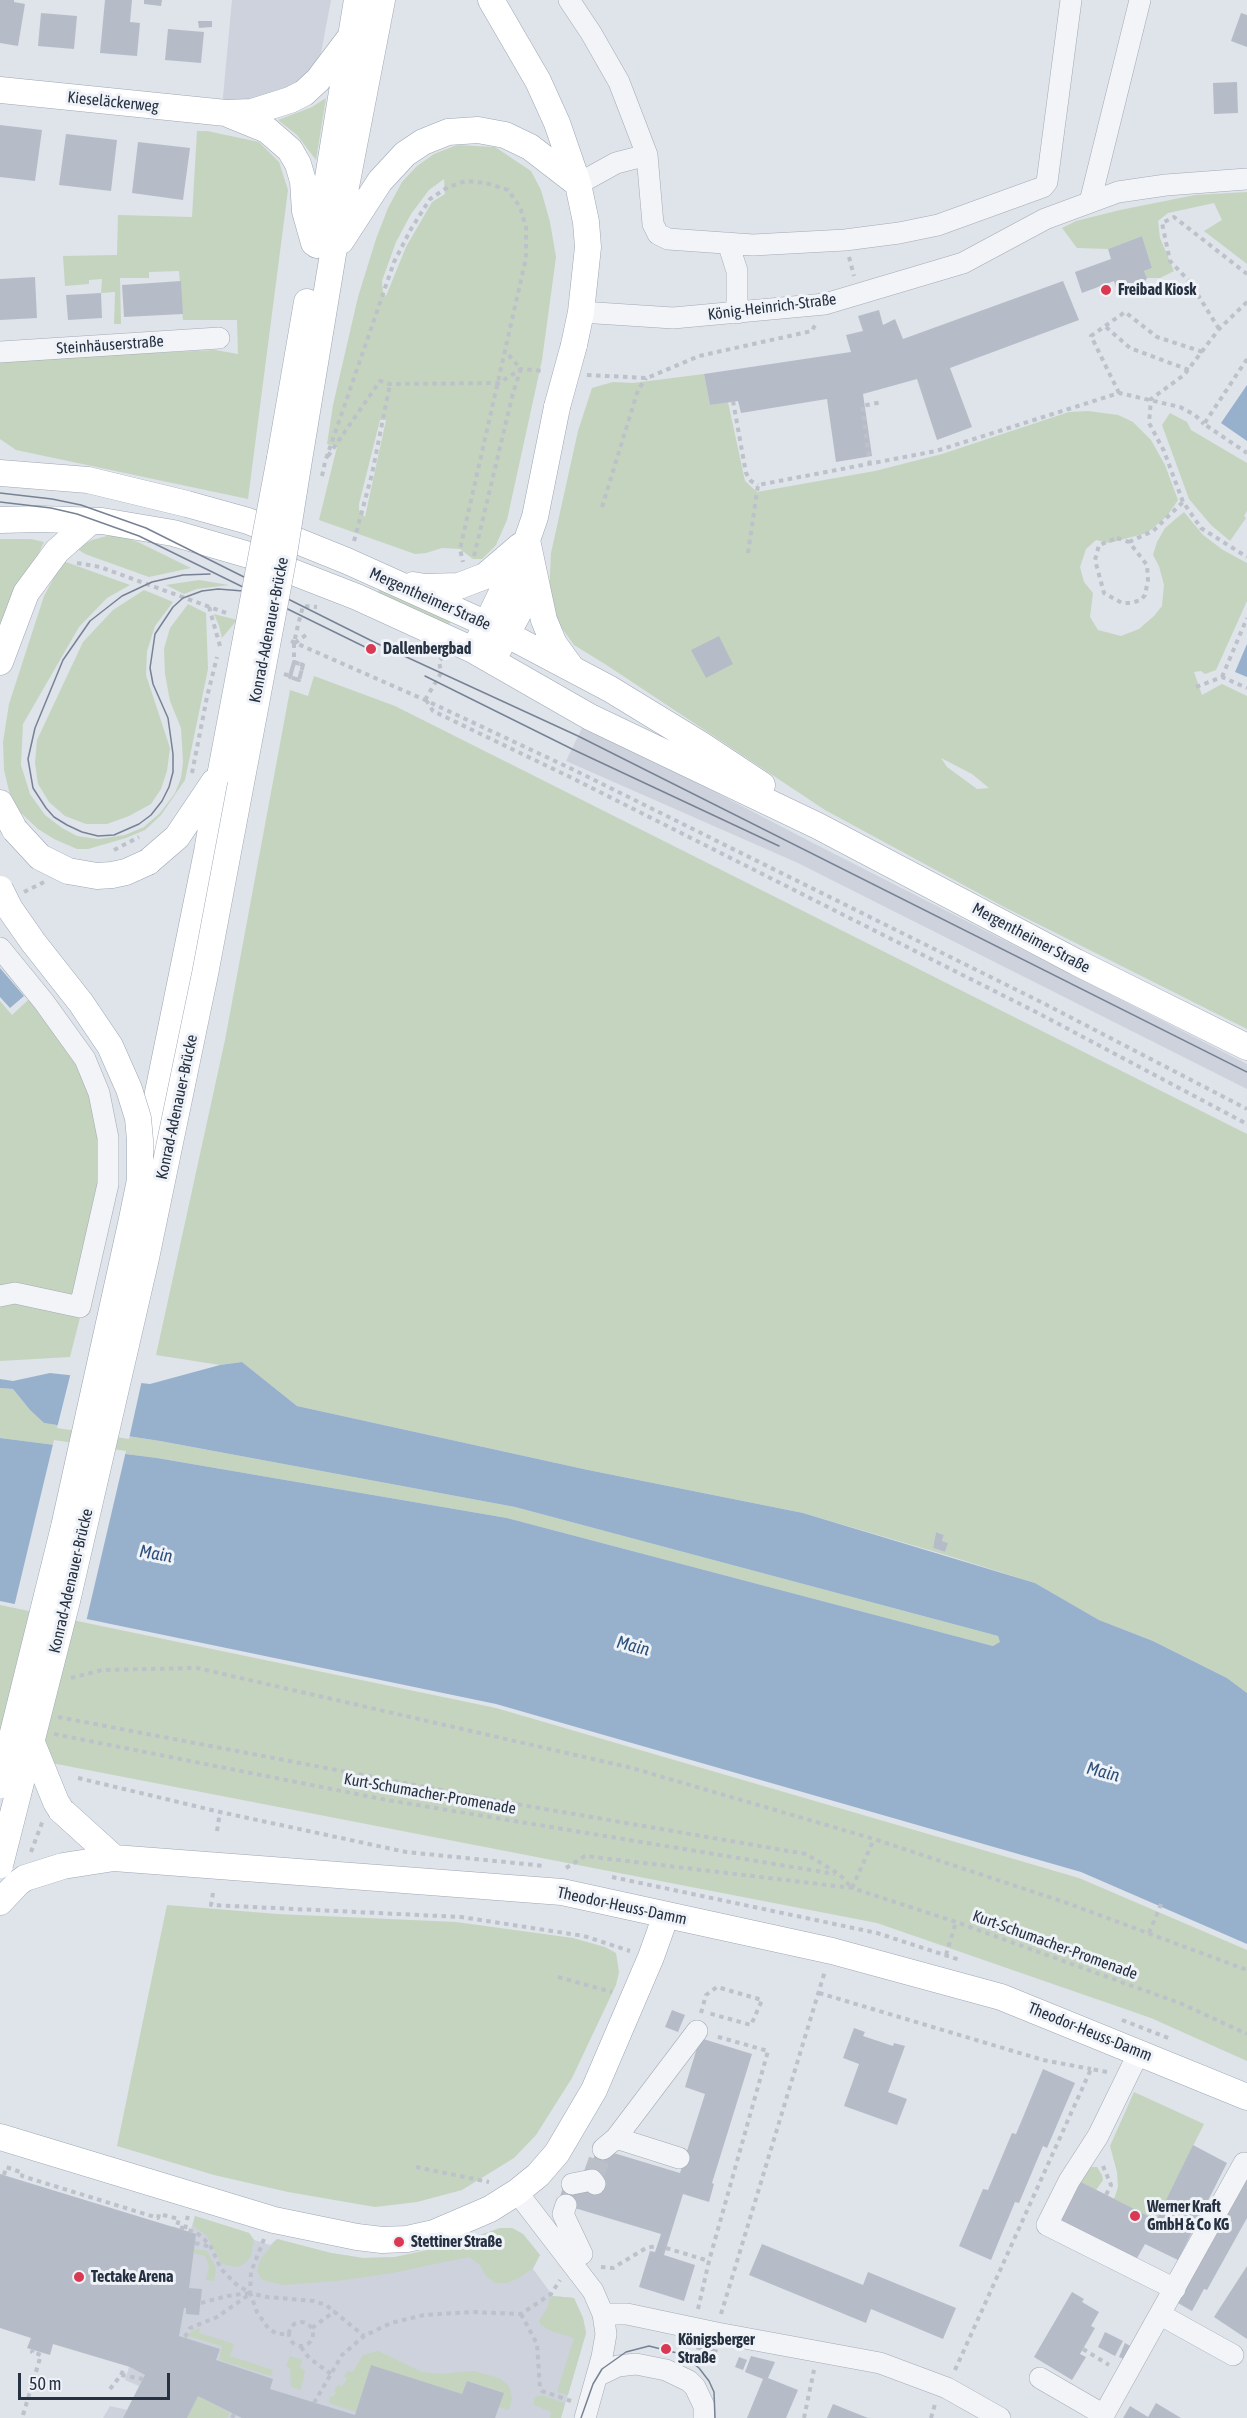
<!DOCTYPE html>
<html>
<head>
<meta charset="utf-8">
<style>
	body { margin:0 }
	#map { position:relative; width:1247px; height:2418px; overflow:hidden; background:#dfe3ea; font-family:"Asap Condensed",sans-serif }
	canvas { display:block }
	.scale { position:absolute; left:18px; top:2373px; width:152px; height:27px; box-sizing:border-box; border:3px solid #263142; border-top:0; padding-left:8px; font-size:18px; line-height:21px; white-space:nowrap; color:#263142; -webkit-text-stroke:4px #eff2f7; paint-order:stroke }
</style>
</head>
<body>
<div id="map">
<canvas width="1247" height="2418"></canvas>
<div class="scale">50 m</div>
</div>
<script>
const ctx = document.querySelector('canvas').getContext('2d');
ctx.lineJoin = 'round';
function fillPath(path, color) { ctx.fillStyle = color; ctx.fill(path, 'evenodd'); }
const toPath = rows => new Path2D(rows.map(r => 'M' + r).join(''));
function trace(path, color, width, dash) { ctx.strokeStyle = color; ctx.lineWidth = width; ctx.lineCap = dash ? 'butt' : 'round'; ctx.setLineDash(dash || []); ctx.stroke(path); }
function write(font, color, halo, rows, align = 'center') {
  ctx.font = font + ' "Asap Condensed",sans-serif'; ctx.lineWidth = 6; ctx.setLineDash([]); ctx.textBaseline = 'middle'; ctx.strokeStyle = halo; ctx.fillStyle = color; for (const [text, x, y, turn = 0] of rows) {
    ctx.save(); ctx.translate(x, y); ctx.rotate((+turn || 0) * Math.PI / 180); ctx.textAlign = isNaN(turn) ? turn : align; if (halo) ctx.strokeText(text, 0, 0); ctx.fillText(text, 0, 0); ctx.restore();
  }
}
fillPath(toPath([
	[232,0,331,0,321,53,309,73,293,86,258,101,222,108],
	[584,724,811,842,1247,1064,1247,1089,798,863,566,761],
	[195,2216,249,2233,254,2240,270,2245,277,2239,331,2253,363,2258,395,2257,420,2253,455,2244,500,2228,512,2228,523,2234,540,2255,533,2269,553,2296,574,2298,583,2318,586,2333,561,2418,103,2418,110,2406,127,2410,139,2386,125,2380,173,2226,190,2232]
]), '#cdd2dc');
fillPath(toPath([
	[326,98,316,160,297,135,278,120,312,107],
	[197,131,207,131,259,142,279,162,288,190,248,499,16,450,0,439,0,360,215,350,238,354,237,320,183,320,179,271,149,272,149,278,120,278,121,324,114,324,115,292,101,293,102,279,89,280,89,284,65,286,63,256,117,255,118,215,192,217],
	[457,145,495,147,531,171,541,190,550,222,556,257,542,360,507,520,496,545,482,559,473,559,460,549,442,548,426,553,415,554,319,520,337,447,327,444,333,405,358,297,376,239,388,208,402,182,417,166,434,154],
	[444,179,445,194,432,202,406,247,386,296,383,292,382,281,396,242,411,214,429,190],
	[380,420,386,420,365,517,359,510,359,504],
	[1247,192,1247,264,1204,231,1222,220,1214,203,1168,213,1158,221,1160,238,1174,271,1160,278,1147,278,1144,271,1152,268,1142,236,1108,249,1077,248,1062,228,1076,221,1120,210,1195,195],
	[704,374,710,405,728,402,745,481,757,492,875,471,942,454,1069,412,1088,411,1118,415,1133,422,1151,440,1165,465,1178,500,1167,516,1147,533,1109,543,1096,540,1086,549,1080,567,1084,582,1093,593,1090,617,1098,630,1121,636,1139,629,1154,616,1162,606,1164,585,1159,566,1153,555,1157,542,1165,528,1184,512,1203,535,1223,550,1247,563,1247,601,1216,670,1205,674,1201,671,1194,672,1202,695,1222,684,1247,696,1247,1029,1006,908,825,810,608,666,574,645,556,620,549,597,551,553,578,431,592,388,613,382,633,383],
	[941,758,972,774,989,788,977,789,947,767],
	[1170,413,1187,422,1191,430,1247,463,1247,511,1244,516,1246,518,1230,541,1211,525,1189,499,1162,425],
	[107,536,122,536,140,543,191,568,149,577,85,554,76,548,92,540],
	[0,539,31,539,44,542,0,633],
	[63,561,130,585,107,598,79,627,23,724,21,765,30,794,45,815,62,828,77,836,98,839,125,835,144,827,160,813,175,793,181,778,183,762,181,728,170,701,165,674,164,649,170,628,188,604,206,613,208,669,185,780,161,815,145,830,126,838,88,849,77,849,54,839,38,829,21,813,10,795,4,770,3,742,9,704,44,596],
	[199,580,229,585,197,589,184,594,166,585],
	[379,588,452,619,447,628,378,594],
	[144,590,173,602,155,626,147,651,146,675,170,748,167,771,161,789,151,804,129,816,107,824,86,824,65,816,49,802,38,784,35,763,37,740,83,642,113,610],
	[214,614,237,620,222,638,219,626],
	[314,676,395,706,1247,1134,1247,1693,1227,1678,1153,1641,1099,1620,1035,1583,946,1555,803,1513,588,1470,297,1406,242,1362,220,1365,156,1355,225,1040,290,690,308,696],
	[936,1532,944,1535,942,1541,947,1543,945,1552,933,1548],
	[39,990,88,1057,106,1215,70,1357,0,1361,0,1001,12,1015],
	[0,1388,13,1389,30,1410,44,1423,160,1441,515,1507,998,1636,1001,1643,993,1646,507,1518,157,1458,0,1438],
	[0,1605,496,1708,1079,1878,1247,1950,1247,2061,1151,2018,877,1923,0,1753],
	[167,1905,277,1914,456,1922,573,1938,605,1947,616,1953,619,1972,616,1985,572,2078,536,2135,514,2158,462,2190,417,2202,375,2207,288,2192,214,2175,117,2146],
	[1134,2092,1204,2124,1156,2220,1114,2199,1118,2187,1117,2172,1110,2146],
	[1090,2167,1097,2167,1102,2175,1103,2180,1096,2190,1079,2181],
	[195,2216,249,2233,254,2240,251,2256,246,2262,238,2267,222,2264,207,2236,193,2226],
	[500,2228,512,2228,523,2234,540,2255,532,2269,519,2278,507,2283,495,2283,486,2276,480,2265,469,2257,392,2273,337,2281,283,2285,262,2280,257,2271,260,2260,277,2239,331,2253,363,2258,395,2257,455,2244],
	[194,2249,207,2251,216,2268,214,2281,206,2280,209,2266,205,2256,193,2253],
	[553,2296,574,2298,583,2318,586,2333,568,2395,557,2392,574,2338,551,2331,541,2325,539,2321,548,2307,549,2300],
	[200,2328,199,2333,234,2344,230,2356,273,2370,271,2376,219,2360,222,2346,188,2336,192,2331],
	[378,2351,422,2372,440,2374,474,2371,499,2378,508,2385,510,2389,512,2398,509,2410,499,2407,503,2392,467,2381,462,2394,371,2366,356,2412,329,2403,330,2396,334,2397,336,2392,334,2391,338,2385,342,2386,347,2379,344,2376,348,2371,353,2372,363,2355],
	[290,2356,302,2360,300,2367,305,2371,301,2390,291,2387,290,2368,286,2366],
	[541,2395,565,2403,561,2418,550,2418,551,2412,534,2405,534,2398],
	[198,2396,230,2413,227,2418,187,2418]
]), '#c5d4bf');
fillPath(toPath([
	[1247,385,1247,441,1221,423],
	[1247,644,1247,677,1235,672],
	[0,968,24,996,10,1008,0,997],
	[242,1362,297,1406,588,1470,803,1513,1035,1583,1099,1620,1153,1641,1227,1678,1247,1693,1247,1944,1081,1872,496,1704,0,1601,0,1438,157,1458,507,1518,993,1646,1000,1642,998,1636,515,1507,160,1441,44,1423,30,1410,13,1389,0,1388,0,1379,13,1381,50,1373,150,1384,220,1365]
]), '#97b1cd');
fillPath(toPath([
	[71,1372,142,1380,129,1439,57,1428],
	[54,1440,126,1451,86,1622,14,1607]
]), '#dfe3ea');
fillPath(toPath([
	[0,0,14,0,14,2,25,4,18,46,0,43],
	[105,0,132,0,130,22,140,23,137,56,100,53],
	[144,0,162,0,161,6,144,4],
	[41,13,77,16,74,49,38,46],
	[1241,13,1247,15,1247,47,1231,41],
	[198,21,212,21,212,27,199,28],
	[168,29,204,32,201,63,165,60],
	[1237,82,1238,113,1214,114,1213,83],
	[0,125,42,130,35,181,0,177],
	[66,134,117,140,111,191,59,185],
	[138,142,190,148,183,200,132,193],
	[1142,236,1152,268,1144,271,1147,278,1141,290,1128,294,1116,288,1114,281,1082,293,1075,272,1111,259,1108,249],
	[35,277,37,318,0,320,0,279],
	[181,281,183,314,124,317,122,285],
	[1063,281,1079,320,950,368,972,427,937,440,917,379,863,394,872,456,836,462,827,399,741,413,738,401,710,405,704,374,851,352,846,335,863,331,858,316,879,310,883,325,895,319,903,339],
	[101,293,102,318,68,320,66,295],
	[719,636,733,664,706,678,691,650],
	[936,1532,944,1535,942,1541,948,1543,945,1552,933,1548],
	[672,2010,685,2015,678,2032,665,2027],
	[854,2028,865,2032,863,2036,893,2046,894,2043,905,2046,888,2092,907,2099,897,2125,844,2106,859,2064,843,2058],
	[700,2038,752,2054,712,2183,714,2184,709,2202,683,2194,664,2255,695,2265,684,2301,639,2287,650,2251,655,2252,661,2234,558,2203,565,2181,601,2193,604,2184,587,2178,597,2148,680,2173,705,2094,685,2087],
	[1043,2069,1075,2083,1047,2148,1043,2146,1019,2203,1015,2202,991,2260,959,2246,983,2189,988,2190,1012,2133,1016,2134],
	[1193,2145,1227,2163,1178,2260,1145,2244,1136,2260,1059,2221,1079,2181,1156,2220],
	[1247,2173,1247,2218,1207,2290,1204,2289,1192,2311,1176,2302],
	[0,2174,196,2234,189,2288,202,2289,199,2315,186,2314,186,2308,184,2308,179,2336,220,2349,216,2360,273,2379,270,2389,355,2415,371,2365,462,2394,467,2381,504,2393,495,2418,242,2418,198,2396,187,2418,123,2418,145,2375,130,2367,53,2344,50,2355,27,2348,31,2338,0,2328],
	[762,2244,863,2285,868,2272,956,2308,943,2339,871,2309,866,2323,749,2275],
	[1247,2266,1247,2339,1214,2317],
	[1072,2292,1084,2299,1082,2302,1099,2312,1091,2326,1095,2328,1080,2354,1086,2357,1072,2380,1034,2357],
	[1105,2332,1123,2341,1115,2356,1098,2347],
	[1125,2343,1134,2348,1128,2361,1119,2357],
	[697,2344,718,2350,716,2355,696,2349],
	[751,2356,775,2362,768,2378,798,2390,786,2418,747,2418,763,2379,745,2372],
	[739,2357,747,2360,743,2370,735,2367],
	[1156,2403,1181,2418,1123,2418,1130,2406,1148,2417],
	[833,2404,868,2418,827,2418]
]), '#b6bcc7');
trace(toPath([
	[592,2180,603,2149]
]), '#babfc8', 21, [21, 10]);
const minor = toPath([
	[569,0,591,33,619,82,647,155,653,224,658,234,668,239,753,245,845,240,899,233,938,225,1043,187,1047,182,1071,0],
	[578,184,616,163,647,155],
	[1090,202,1140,0],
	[728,243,737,271,737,313],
	[581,312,673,318,825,304,963,263,1045,219,1118,192,1166,185,1247,179],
	[0,352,219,338],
	[0,948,44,1002,85,1059,99,1093,108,1138,108,1184,80,1307,15,1293,0,1296],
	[1139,2052,1098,2136,1069,2181,1047,2225,1175,2289],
	[616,2138,679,2158],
	[603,2149,616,2138,697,2031],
	[572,2184,592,2180,595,2184],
	[517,2192,593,2291,603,2314,606,2334,602,2357,585,2418],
	[566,2205,563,2214,582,2254],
	[603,2314,627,2314,717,2333,880,2363,947,2388,1000,2418],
	[1161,2315,1233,2355],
	[597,2376,618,2366,636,2364,666,2370,689,2381,695,2387,704,2406,704,2418],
	[1040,2378,1104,2415],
	[1102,2418,1244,2163]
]);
const major = toPath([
	[491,0,538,81,557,123,578,184,586,222,588,247,581,312,574,345],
	[0,90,226,113,252,112,290,100,304,93,318,80,349,39],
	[230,115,267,130,290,150,298,164,303,181,305,211,314,243],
	[341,241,380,181,405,154,423,142,448,132,478,130,505,135,530,147,578,184],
	[317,245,357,0],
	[280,458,307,302],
	[298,466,333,254,382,0],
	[0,473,88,480,187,504,248,521,347,561,487,624,610,689,700,744,762,785],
	[0,520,39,519,102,521,173,533,249,555,357,597,473,650,590,717,818,826,1076,962,1247,1047],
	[527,540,544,620,554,644,570,666],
	[413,585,425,587,459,586,485,576,520,546],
	[479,640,527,540,535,517,557,407],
	[498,650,526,599,526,574],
	[0,662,26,593,57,551,91,521],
	[0,803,15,830],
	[148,862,177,837,214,782],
	[145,1156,207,852,221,771],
	[61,1810,114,1858],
	[0,1902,18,1883,25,1878,63,1866,114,1858,562,1892,832,1951,1001,1997,1247,2097],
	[0,2137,274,2220,357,2237,382,2240,407,2239,434,2233,490,2209,517,2192,538,2175,557,2153,594,2090,651,1957,666,1915]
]);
trace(minor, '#a4aab4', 22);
trace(major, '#9da7b6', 27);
trace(toPath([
	[849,257,854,276],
	[1247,302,1219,329,1184,375,1151,399,1149,423,1164,451,1183,502,1201,528,1247,557],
	[1106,327,1130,348,1189,370],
	[1219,329,1190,282,1170,261,1162,223,1174,217,1247,274],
	[1247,359,1204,424,1247,453],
	[587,375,647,378,699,356,812,331,815,325],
	[1119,393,1091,336,1125,312,1157,337,1203,352],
	[733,401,746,473,751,481,758,485],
	[328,456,380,381,390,384,499,383,521,369,544,371],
	[870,465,862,406,882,402],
	[322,476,325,462,394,262,411,229,430,199,448,187,466,181,486,183,508,190,520,207,526,227,526,258,460,549,463,562],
	[602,507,638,390,646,378],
	[1117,538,1129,542,1147,565,1148,580,1145,595,1141,600,1131,603,1122,603,1104,593,1095,560,1099,545,1117,538],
	[354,541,372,474,390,384],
	[1129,542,1153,531,1183,502],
	[748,553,758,485,936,451,1119,393,1180,407,1195,415,1204,424],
	[474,556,513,393,521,369,506,352],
	[77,563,100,567,229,614],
	[209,607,220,646],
	[291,641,425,700,574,770,1041,1002,1247,1109],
	[295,643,306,635],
	[284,674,290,676,294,662,303,665,299,680,290,677,294,662,303,665,299,680,290,677,294,663,294,643,298,625,303,606,317,607],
	[1222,677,1247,618],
	[1196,687,1222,677,1247,688],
	[425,700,441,673,439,661,442,658],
	[426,700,433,711,570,777,1036,1012,1247,1124],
	[192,773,207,697,217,657],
	[114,850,139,837],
	[24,892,44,882],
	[71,1678,102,1670,197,1668,632,1768,874,1839,1067,1903,1247,1970],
	[58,1717,510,1803,806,1854,839,1874,852,1888],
	[54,1734,387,1800,835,1874],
	[78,1778,220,1812,406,1852,545,1866],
	[217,1831,220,1812],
	[31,1852,43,1820],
	[566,1868,585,1856,852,1888,956,1922,1182,2004,1247,2034],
	[612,1877,877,1933,960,1960],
	[852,1888,874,1839],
	[213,1893,211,1905,461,1917,584,1936,630,1951],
	[1149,1933,1162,1902],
	[946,1955,956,1922],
	[558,1977,612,1992],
	[819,1993,1043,2060,1091,2069],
	[701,2013,706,1995,717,1987,762,2000,751,2025,708,2013],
	[1122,2020,1171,2039],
	[1103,2166,1111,2185,1106,2195],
	[416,2167,489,2182],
	[4,2175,6,2167,23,2173,22,2176,158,2218,159,2214,179,2219,177,2226,197,2233,204,2239,211,2247,221,2269,236,2284,250,2293,257,2312,268,2328,277,2334,288,2334],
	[185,2229,188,2215],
	[264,2239,251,2272,250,2293,267,2297,314,2301,326,2305,364,2336],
	[195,2243,211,2247],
	[666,2248,709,2261],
	[601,2267,613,2268,646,2248,657,2246],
	[201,2303,227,2296,250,2293],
	[698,2309,709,2261,768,2051,715,2036],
	[521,2314,537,2344,540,2388,542,2391,571,2401],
	[721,2314,825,1971],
	'289 2334a12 12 0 1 1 24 0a12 12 0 1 1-24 0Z',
	[312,2328,335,2311],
	[185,2337,190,2328,217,2317,250,2294],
	[301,2347,309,2358,331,2374],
	[1083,2349,1109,2365],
	[955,2370,1091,2069,1107,2072],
	[121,2375,125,2367],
	[110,2389,121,2375,143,2379],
	[314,2403,342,2355,364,2336,391,2323,424,2315,471,2312,521,2314,551,2294,560,2280],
	[23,2415,41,2355,32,2352,33,2350],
	[232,2418,234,2414],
	[804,2418,814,2370],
	[931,2418,935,2404]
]), '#bdc1c9', 4, [4.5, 4.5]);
trace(minor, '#f2f4f8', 21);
trace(major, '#fff', 26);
trace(toPath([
	[0,493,52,499,81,505,146,528,376,643,578,736,1247,1072],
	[0,502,51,508,77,514,139,536,365,647],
	[210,574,183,575,152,582,122,596,90,621,63,660,35,728,28,759,33,788,46,808,54,817,67,825,82,832,98,836,114,835,139,824,151,815,162,801,169,787,173,772,173,754,168,718,153,684,150,668,155,634,173,607,183,598,202,591,218,589,243,591],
	[425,676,572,749,779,846],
	[581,2418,593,2384,602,2369,626,2352,649,2346,681,2354,699,2368,709,2381,714,2392,715,2418]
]), '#778295', 1.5);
const majorBridge = toPath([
	[557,407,574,345],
	[221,771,280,458],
	[15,830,40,857,68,871,97,876,112,875,126,872,148,862],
	[0,889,10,909,33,942,81,1003,110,1046,129,1089,138,1118,140,1140,140,1180,132,1219,64,1527,0,1785],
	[32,1743,56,1802,61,1810],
	[0,1865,67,1601,146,1258,205,974,283,560,298,466]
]);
trace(majorBridge, '#9da7b6', 27, []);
trace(majorBridge, '#fff', 26);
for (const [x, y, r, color] of [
	[1106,290,6,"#d93952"],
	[371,649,6,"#d93952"],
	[1135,2216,6,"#d93952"],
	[399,2242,6,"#d93952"],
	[79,2277,6,"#d93952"],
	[666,2349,6,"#d93952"]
]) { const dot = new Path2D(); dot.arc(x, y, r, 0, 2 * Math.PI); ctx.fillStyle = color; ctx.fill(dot); trace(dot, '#eff2f7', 2); }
write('16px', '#263142', '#eff2f7', [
	["Kieseläckerweg",113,102,6],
	["König-Heinrich-Straße",772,307,-7],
	["Steinhäuserstraße",110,345,-4],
	["Mergentheimer Straße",430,599,24],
	["Konrad-Adenauer-Brücke",269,630,-79],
	["Mergentheimer Straße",1031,938,28],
	["Konrad-Adenauer-Brücke",177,1107,-78],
	["Konrad-Adenauer-Brücke",71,1581,-77],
	["Kurt-Schumacher-Promenade",430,1794,10],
	["Theodor-Heuss-Damm",622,1906,12],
	["Kurt-Schumacher-Promenade",1055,1945,20],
	["Theodor-Heuss-Damm",1090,2032,22]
]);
write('bold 16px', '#263142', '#eff2f7', [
	["Freibad Kiosk",1118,290],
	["Dallenbergbad",383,649],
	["Werner Kraft",1147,2207],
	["GmbH & Co KG",1147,2225],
	["Stettiner Straße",411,2242],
	["Tectake Arena",91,2277],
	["Königsberger",678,2340],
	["Straße",678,2358]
], 'left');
write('italic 18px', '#2d507a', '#eff2f7', [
	["Main",156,1554,10],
	["Main",633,1646,15],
	["Main",1103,1772,15]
]);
</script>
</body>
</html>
